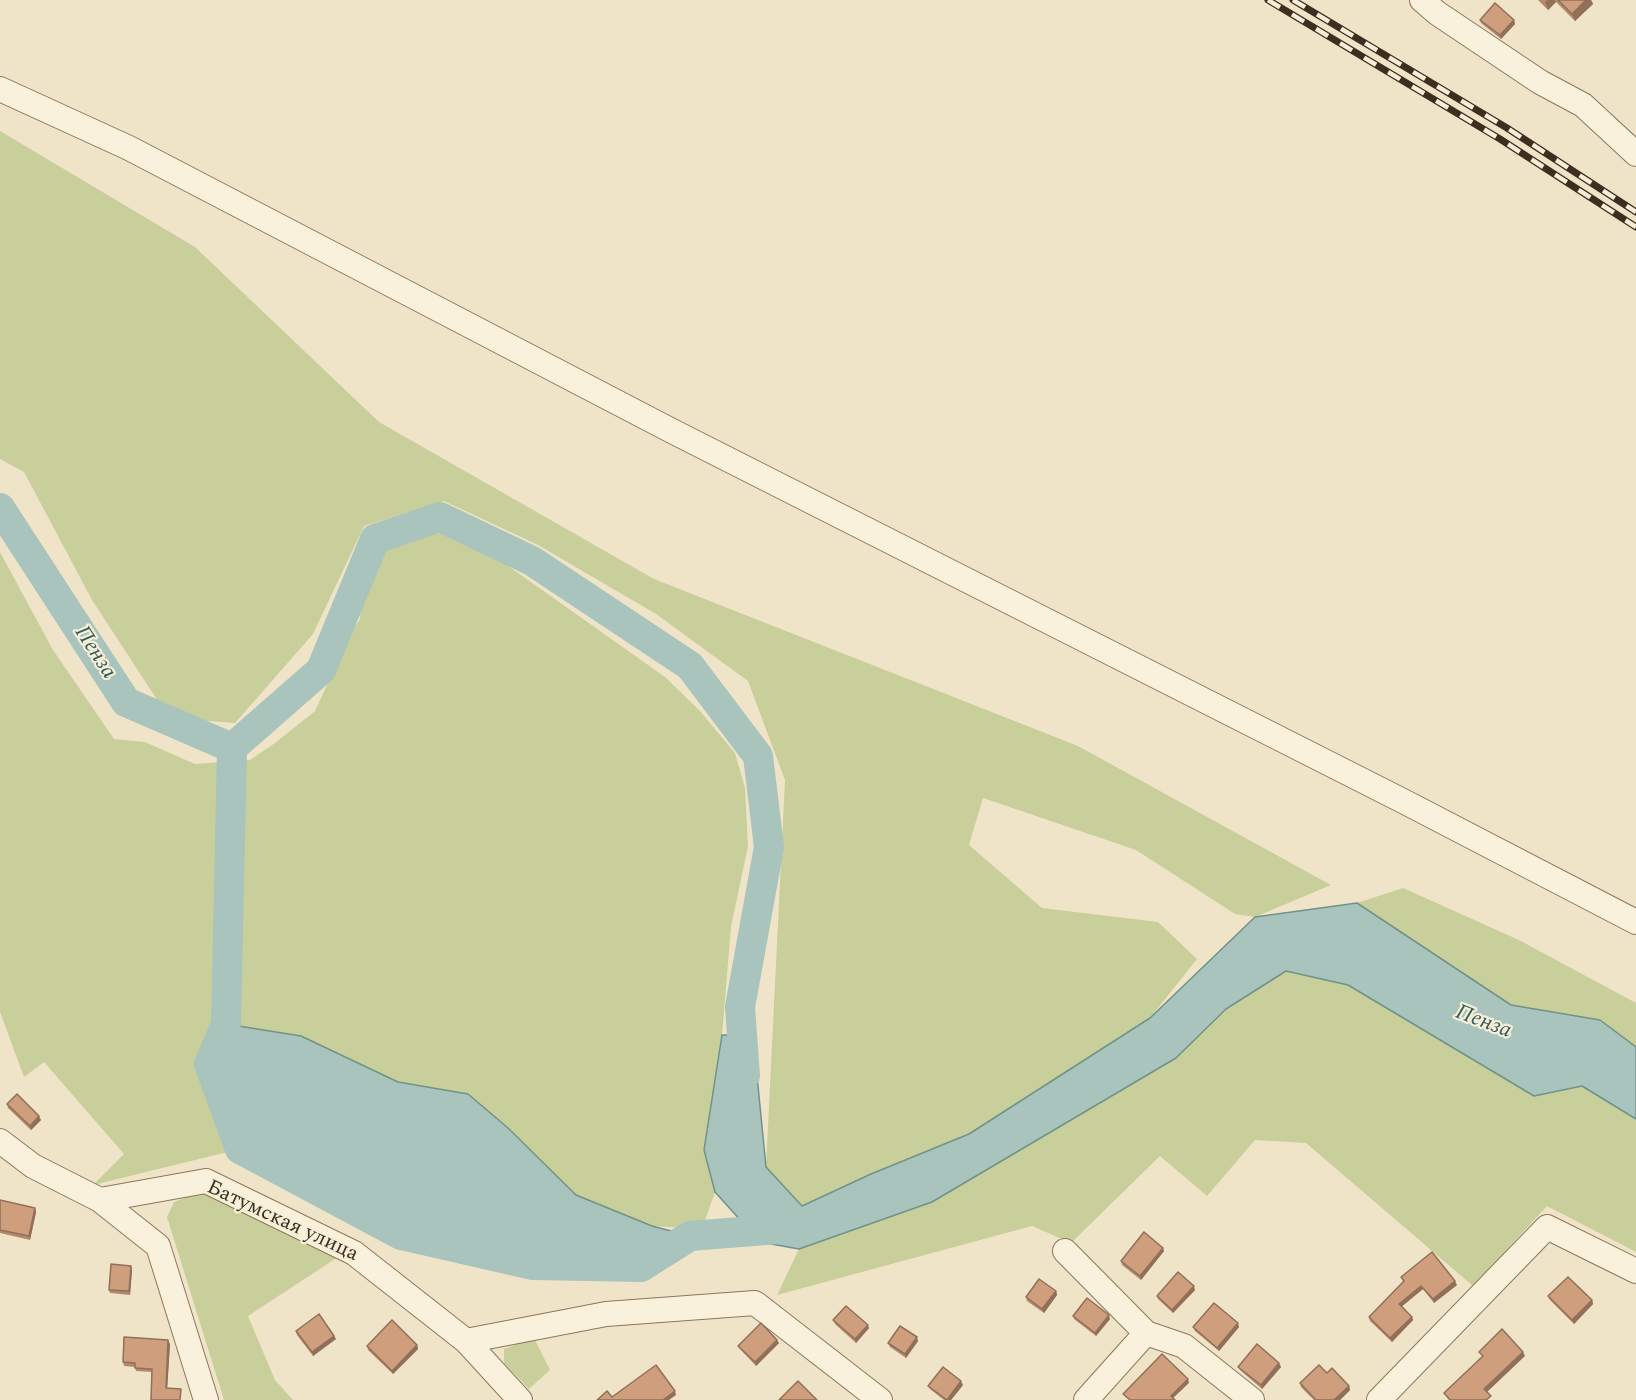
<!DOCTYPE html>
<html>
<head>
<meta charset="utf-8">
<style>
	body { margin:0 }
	canvas { display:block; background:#f0e4c8 }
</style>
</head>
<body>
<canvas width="1636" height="1400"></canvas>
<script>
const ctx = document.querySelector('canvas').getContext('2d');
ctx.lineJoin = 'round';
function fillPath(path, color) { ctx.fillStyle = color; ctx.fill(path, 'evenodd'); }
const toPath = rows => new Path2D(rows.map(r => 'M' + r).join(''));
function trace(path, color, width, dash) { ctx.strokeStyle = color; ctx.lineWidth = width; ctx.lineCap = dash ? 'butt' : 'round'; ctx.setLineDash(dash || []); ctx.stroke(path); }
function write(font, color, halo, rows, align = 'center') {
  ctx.font = font + ' Spectral,serif'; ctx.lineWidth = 4.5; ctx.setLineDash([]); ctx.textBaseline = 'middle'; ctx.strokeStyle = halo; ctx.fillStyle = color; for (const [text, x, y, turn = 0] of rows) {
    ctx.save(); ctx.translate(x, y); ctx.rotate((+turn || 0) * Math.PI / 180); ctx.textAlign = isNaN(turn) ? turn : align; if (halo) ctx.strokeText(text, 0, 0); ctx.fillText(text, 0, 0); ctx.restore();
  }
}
fillPath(toPath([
	[0,131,195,247,379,422,654,579,1078,746,1331,885,1255,917,1235,914,1136,850,983,798,969,845,1042,908,1158,922,1197,959,1150,1018,969,1134,871,1174,802,1206,766,1167,785,780,748,681,656,614,538,545,444,501,364,526,313,634,235,723,169,718,92,600,24,472,0,459],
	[453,533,497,558,665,677,700,711,735,753,745,788,748,846,731,927,722,1035,704,1150,715,1192,702,1229,652,1226,576,1195,508,1128,468,1094,398,1082,301,1036,209,1065,240,1149,93,1185,124,1154,44,1062,24,1077,0,1012,0,552,53,650,114,739,145,742,195,764,250,760,275,743,315,711,351,633,360,619,362,589,384,546,420,534],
	[1403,888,1519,940,1636,1003,1636,1047,1600,1020,1511,1005,1357,903],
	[1286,971,1348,985,1534,1095,1582,1086,1636,1119,1636,1252,1547,1206,1473,1286,1306,1143,1255,1140,1207,1196,1160,1156,1071,1243,1032,1226,777,1295,799,1249,932,1202,1176,1058,1226,1009],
	[199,1192,341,1255,248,1316,275,1380,293,1400,224,1400,167,1217,174,1202],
	[534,1338,550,1370,529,1389,504,1363,504,1349]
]), '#c9cf9b');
const water = toPath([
	[1357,903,1511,1005,1600,1020,1636,1047,1636,1119,1582,1086,1534,1096,1348,985,1286,971,1226,1009,1176,1058,932,1202,799,1249,760,1242,715,1192,704,1150,722,1035,753,1035,766,1167,802,1206,871,1174,969,1134,1150,1018,1255,917,1357,903],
	[226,1024,301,1036,398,1082,468,1094,508,1128,576,1195,652,1226,690,1236,641,1267,532,1265,401,1235,240,1149,209,1064,226,1024]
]);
fillPath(water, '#a9c4bc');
trace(water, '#6f938a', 1.5);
trace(toPath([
	[0,508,126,702,232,748],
	[745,1075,740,1007,769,847,758,756,690,666,532,561,440,517,375,539,321,670,232,748,226,1024,209,1064,240,1149,401,1235,532,1265,641,1267,690,1236,791,1228]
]), '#a9c4bc', 30);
const minor = toPath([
	[1422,0,1437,13,1540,82,1583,105,1636,154],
	[0,89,129,148,672,431,1403,801,1636,922],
	[0,1141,33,1166,100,1200,158,1246,206,1400],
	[100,1200,206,1181,354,1253,466,1341,520,1400],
	[1065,1251,1146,1333],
	[466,1341,606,1314,755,1303,880,1400],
	[1086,1400,1146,1333,1184,1346,1252,1400],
	[1379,1400,1547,1227,1636,1271]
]);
trace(minor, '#8d765c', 26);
trace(minor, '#faf1dc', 24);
const rail = toPath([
	[1268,0,1500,139,1636,227],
	[1293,0,1507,128,1636,212]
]);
trace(rail, '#3d2e20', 7);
trace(rail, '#f7eed8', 4.5, [14]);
fillPath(toPath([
	[1538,0,1591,0,1593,4,1575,21,1556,2,1548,10],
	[1480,20,1514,20,1515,24,1501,39,1481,23],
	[7,1104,41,1120,31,1130,8,1108],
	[0,1200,35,1208,36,1212,30,1240,0,1233],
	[1164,1251,1141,1280,1122,1265,1121,1261],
	[132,1270,130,1295,110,1293,109,1290],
	[1401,1277,1457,1285,1434,1303,1423,1289,1402,1306,1412,1317,1413,1320,1392,1342,1370,1321,1369,1317,1404,1282],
	[1195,1290,1173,1313,1158,1299,1157,1296],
	[1056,1291,1057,1295,1044,1313,1027,1301,1026,1297],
	[1548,1296,1592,1300,1593,1304,1574,1324,1550,1300],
	[1073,1316,1110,1319,1096,1336,1074,1319],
	[833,1320,869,1328,856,1343,835,1324],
	[1193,1327,1239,1327,1219,1351,1195,1331],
	[296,1331,334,1336,336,1339,313,1356,297,1335],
	[918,1341,906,1358,890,1347,888,1343],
	[779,1343,756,1366,740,1349,738,1346],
	[170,1344,167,1388,182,1393,151,1400,152,1372,136,1371,135,1367,124,1366,123,1362],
	[417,1345,418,1349,393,1374,368,1350,367,1346],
	[1238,1367,1281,1367,1262,1389,1240,1370],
	[1327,1373,1349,1386,1350,1390,1340,1400,1314,1400,1301,1387,1300,1383],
	[963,1385,951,1400,944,1400,930,1389,928,1386]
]), '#b2896c');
fillPath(toPath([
	[1548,0,1555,0,1556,2,1548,10,1545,2],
	[1586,0,1591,0,1593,4,1575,21,1572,14],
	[1514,20,1515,24,1501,39,1500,35],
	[39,1116,41,1120,31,1130,30,1126],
	[35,1208,36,1212,30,1240,29,1236],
	[1163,1248,1164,1251,1141,1280,1140,1276],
	[131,1266,132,1270,130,1295,129,1291],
	[1455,1281,1457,1285,1434,1303,1433,1299],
	[1194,1286,1195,1290,1173,1313,1172,1310],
	[1421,1286,1423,1289,1400,1308,1399,1304],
	[1056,1291,1057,1295,1044,1313,1042,1309],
	[1592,1300,1593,1304,1574,1324,1572,1320],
	[1109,1315,1110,1319,1096,1336,1095,1333],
	[1412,1317,1413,1320,1392,1342,1390,1338],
	[1238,1323,1239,1327,1219,1351,1217,1348],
	[868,1325,869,1328,856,1343,855,1339],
	[334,1336,336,1339,313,1356,312,1352],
	[917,1337,918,1341,906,1358,905,1354],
	[168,1340,170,1344,167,1392,166,1388],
	[777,1340,779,1343,756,1366,755,1362],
	[417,1345,418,1349,393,1374,392,1371],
	[1523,1352,1525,1356,1486,1393,1484,1389],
	[1279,1363,1281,1367,1262,1389,1261,1385],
	[1188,1379,1189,1383,1172,1399,1171,1396],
	[961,1381,963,1385,951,1400,947,1400],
	[1349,1386,1350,1390,1340,1400,1334,1400],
	[675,1391,676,1395,669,1400,663,1400]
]), '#916f58');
const building = toPath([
	[1558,0,1586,0,1572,14,1558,0],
	[1495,3,1514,20,1500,35,1480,20,1495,3],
	[17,1094,39,1116,30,1126,7,1104,17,1094],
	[0,1200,35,1208,29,1236,0,1230,0,1200],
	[1144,1232,1163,1248,1140,1276,1121,1261,1144,1232],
	[1432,1252,1455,1281,1433,1299,1421,1286,1399,1304,1412,1317,1390,1338,1369,1317,1404,1281,1401,1277,1432,1252],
	[111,1264,131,1266,129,1291,109,1290,111,1264],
	[1178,1272,1194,1286,1172,1310,1157,1296,1178,1272],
	[1568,1277,1592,1300,1572,1320,1548,1296,1568,1277],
	[1039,1279,1056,1291,1042,1309,1026,1297,1039,1279],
	[1087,1298,1109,1315,1095,1333,1073,1316,1087,1298],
	[1214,1303,1238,1323,1217,1348,1193,1327,1214,1303],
	[846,1306,868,1325,855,1339,833,1320,846,1306],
	[319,1314,334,1336,312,1352,296,1331,319,1314],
	[392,1320,417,1345,392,1371,367,1346,392,1320],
	[761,1323,777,1340,755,1362,738,1346,761,1323],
	[900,1326,917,1337,905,1354,888,1343,900,1326],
	[1502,1329,1523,1352,1484,1389,1491,1396,1486,1400,1450,1400,1444,1393,1483,1356,1479,1352,1502,1329],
	[124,1337,168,1340,166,1388,181,1389,180,1400,151,1400,152,1369,135,1368,135,1363,123,1362,124,1337],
	[1257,1344,1279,1363,1261,1385,1238,1367,1257,1344],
	[1162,1354,1188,1379,1171,1396,1175,1400,1130,1400,1123,1394,1162,1354],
	[656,1365,675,1391,663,1400,597,1400,607,1391,612,1397,656,1365],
	[1319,1365,1327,1373,1332,1368,1349,1386,1334,1400,1316,1400,1300,1383,1319,1365],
	[943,1367,961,1381,947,1400,928,1386,943,1367],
	[798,1381,817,1400,779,1400,798,1381]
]);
fillPath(building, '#cf9f7d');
trace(building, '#916f58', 1.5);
write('21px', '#3d2e20', '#f7eed8', [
	["Батумская улица",282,1222,25]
]);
write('italic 22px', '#2f5d5a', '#f7eed8', [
	["Пенза",94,653,57],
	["Пенза",1483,1023,21]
]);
</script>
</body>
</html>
